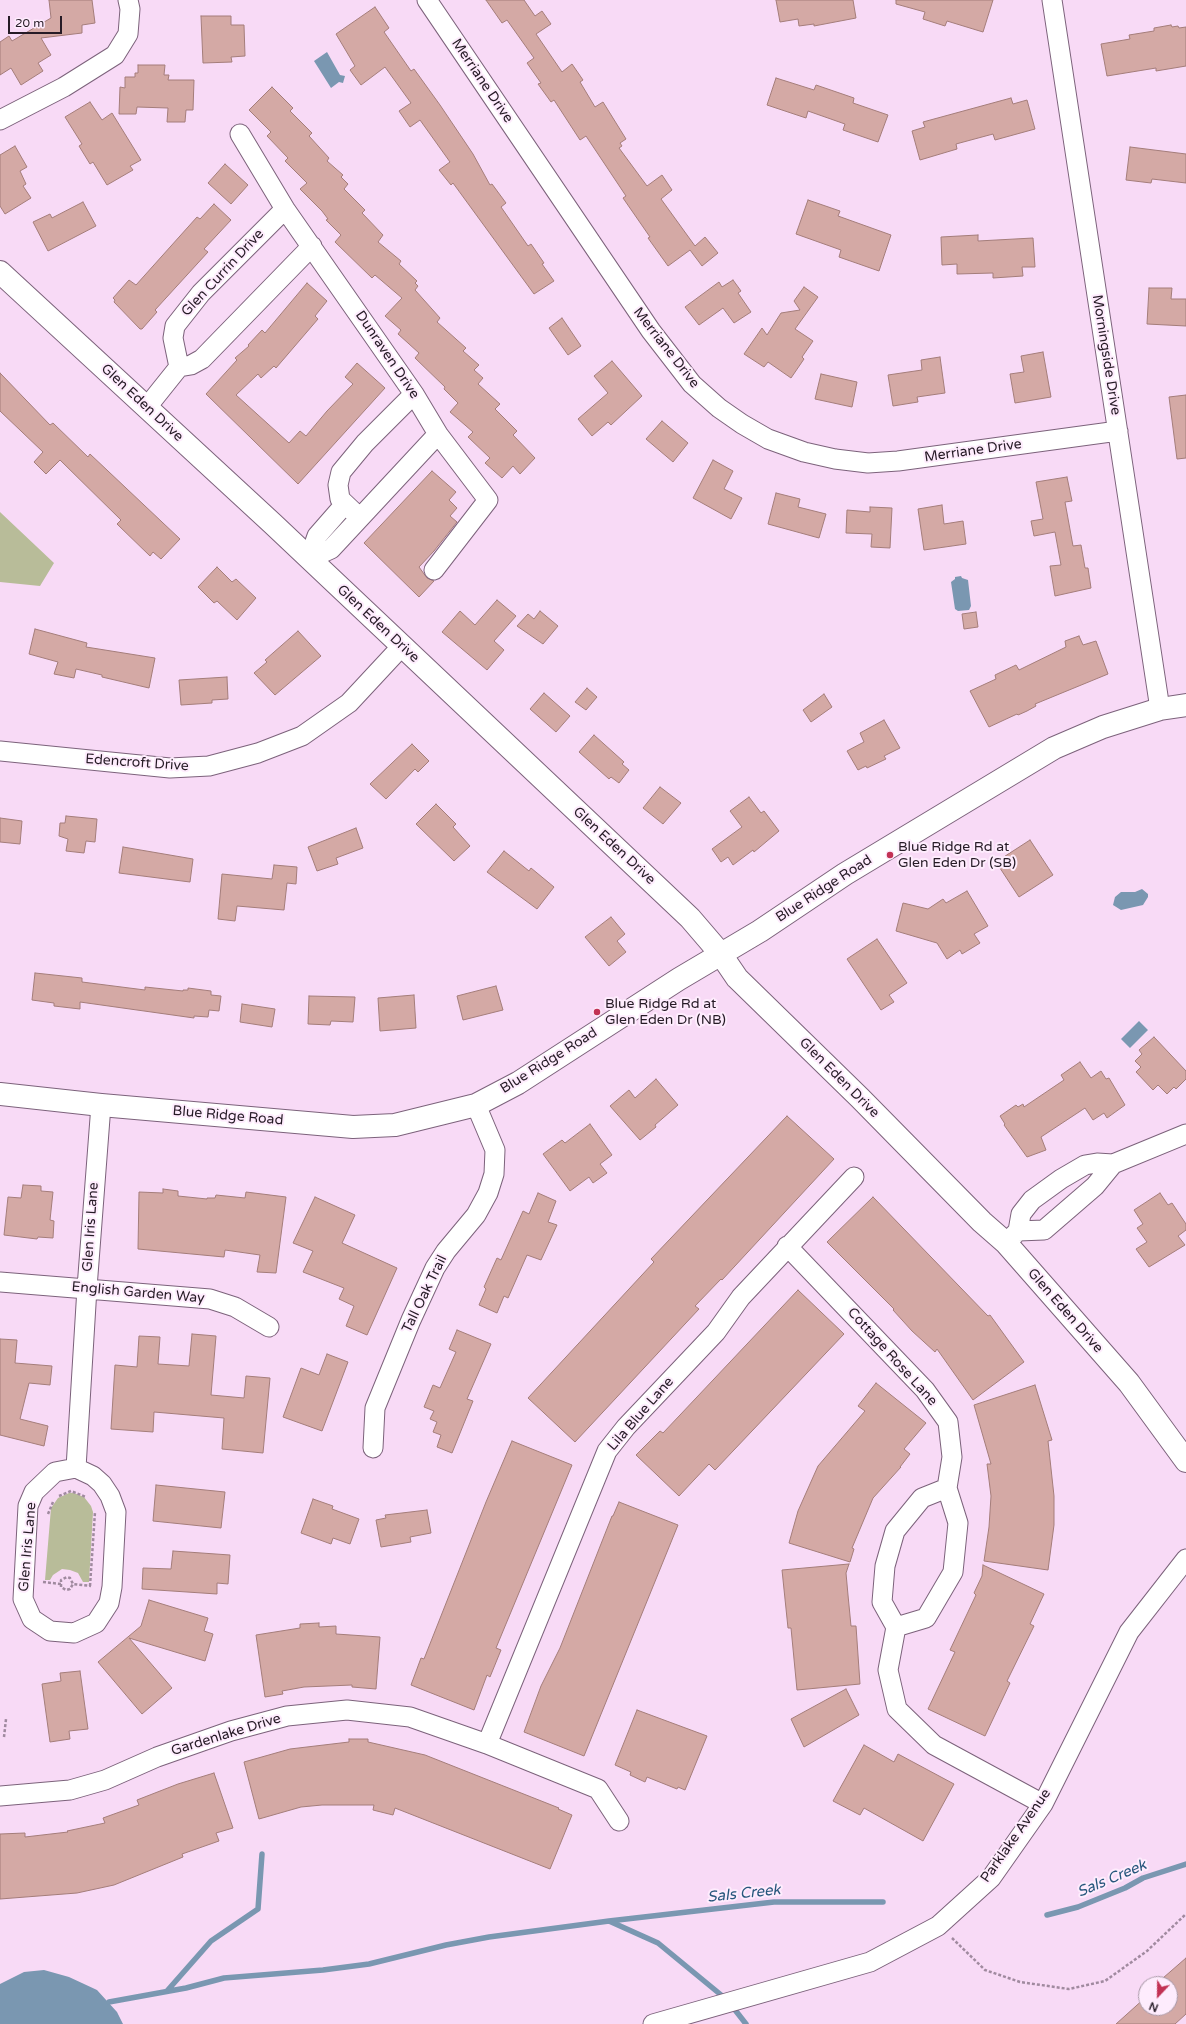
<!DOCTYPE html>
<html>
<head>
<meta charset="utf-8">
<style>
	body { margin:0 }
	#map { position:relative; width:1186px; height:2024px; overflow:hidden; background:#f8daf6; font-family:"Varela Round",sans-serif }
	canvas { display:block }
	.north { position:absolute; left:1138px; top:1976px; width:40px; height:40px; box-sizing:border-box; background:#feecfd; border:1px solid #a898a7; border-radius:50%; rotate:202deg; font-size:11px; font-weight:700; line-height:16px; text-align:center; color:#261b26 }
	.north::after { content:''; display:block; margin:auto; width:14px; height:18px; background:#c23254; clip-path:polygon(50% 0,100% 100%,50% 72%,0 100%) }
	.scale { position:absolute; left:8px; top:16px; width:54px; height:18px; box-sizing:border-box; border:2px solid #261b26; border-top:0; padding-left:5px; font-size:12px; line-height:14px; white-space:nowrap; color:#261b26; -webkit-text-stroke:3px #feecfd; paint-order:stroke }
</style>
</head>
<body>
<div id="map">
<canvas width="1186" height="2024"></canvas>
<div class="north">N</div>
<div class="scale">20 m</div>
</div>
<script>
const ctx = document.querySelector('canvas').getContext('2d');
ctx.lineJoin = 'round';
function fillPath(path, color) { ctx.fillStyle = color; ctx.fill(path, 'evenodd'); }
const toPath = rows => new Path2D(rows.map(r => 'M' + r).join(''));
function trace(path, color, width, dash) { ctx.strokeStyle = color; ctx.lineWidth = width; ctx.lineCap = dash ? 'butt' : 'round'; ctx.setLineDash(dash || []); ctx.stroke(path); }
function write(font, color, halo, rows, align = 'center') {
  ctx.font = font + ' "Varela Round",sans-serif'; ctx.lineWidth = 4; ctx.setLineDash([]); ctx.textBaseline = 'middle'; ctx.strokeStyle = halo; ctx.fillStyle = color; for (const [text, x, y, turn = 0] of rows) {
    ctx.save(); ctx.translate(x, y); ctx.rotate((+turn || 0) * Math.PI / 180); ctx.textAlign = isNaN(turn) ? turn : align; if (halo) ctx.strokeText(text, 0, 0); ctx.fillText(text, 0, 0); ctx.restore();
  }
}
fillPath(toPath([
	[0,512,54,563,40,586,0,582],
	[69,1493,74,1493,84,1497,91,1506,93,1512,89,1582,83,1582,78,1573,70,1570,62,1569,53,1575,50,1580,45,1580,51,1508,58,1498]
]), '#b8bc99');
fillPath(toPath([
	[327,52,340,75,345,76,343,83,339,82,331,88,314,61],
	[961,576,962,578,968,580,971,606,969,610,958,611,955,609,951,582,955,579,955,577],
	[1142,889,1148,894,1148,897,1143,905,1121,910,1113,905,1115,897,1121,892,1135,892],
	[1139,1021,1148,1030,1130,1048,1121,1039],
	[44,1970,69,1977,97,1990,117,2012,123,2024,0,2024,0,1984,24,1972]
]), '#7a97b1');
trace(toPath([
	[1047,1915,1078,1907,1125,1888,1143,1878,1186,1864],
	[609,1921,658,1943,726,1999],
	[167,1991,211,1941,258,1909,262,1854],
	[109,2002,186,1988,224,1978,323,1970,369,1964,446,1945,489,1937,609,1921,774,1902,883,1902],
	[732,2006,746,2024]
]), '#7a97b1', 5.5);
const building = toPath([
	[49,0,92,0,95,23,82,25,82,33,41,38,51,55,38,63,43,71,21,85,11,68,0,75,0,42,9,36,12,41,51,18,49,0],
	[486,0,524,0,535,16,542,11,551,24,536,34,562,72,572,64,583,80,580,82,595,107,603,102,626,139,620,143,622,146,619,148,647,186,662,175,672,190,661,199,695,246,705,237,718,253,702,266,690,250,668,266,648,238,650,237,623,198,626,196,586,136,580,140,554,100,551,102,538,84,541,83,527,63,534,58,507,20,502,23,486,0],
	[776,0,853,0,856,18,814,26,814,24,799,26,798,19,780,22,776,0],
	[896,0,993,0,983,32,947,21,945,26,923,19,925,12,896,4,896,0],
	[375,7,389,28,384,32,411,71,414,69,440,105,473,154,490,185,492,184,506,203,501,207,528,246,531,244,544,263,542,264,554,281,534,294,453,183,451,185,439,170,450,162,420,120,410,127,399,111,411,103,385,67,361,85,350,70,355,66,336,34,375,7],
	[201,16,231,16,231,25,244,25,245,56,231,57,232,62,203,63,201,16],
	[1171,25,1172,27,1178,26,1179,28,1186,27,1186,66,1156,71,1156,68,1107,76,1101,44,1130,39,1129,35,1154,31,1154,28,1171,25],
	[138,65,165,65,164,75,169,75,168,80,194,80,193,110,186,110,185,122,167,122,168,108,137,107,136,114,119,114,120,87,125,88,125,77,135,77,135,73,138,73,138,65],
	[776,78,814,90,816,85,854,98,853,103,888,115,878,142,843,130,845,124,808,111,806,118,767,105,776,78],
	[272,87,293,108,290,111,312,133,309,136,329,158,327,161,343,175,341,177,348,184,344,189,365,210,362,213,383,235,378,242,401,261,399,264,417,281,415,283,418,286,415,290,440,318,437,322,466,348,463,351,479,365,474,370,483,378,478,384,500,404,495,409,517,431,513,435,535,458,520,474,513,466,502,478,485,463,490,458,468,437,473,432,450,412,458,403,444,389,445,387,415,358,419,353,398,334,401,330,385,316,402,298,375,275,372,278,335,242,341,235,326,220,328,219,322,211,300,189,307,183,285,161,288,158,267,136,271,132,249,110,272,87],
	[1011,98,1013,104,1027,100,1035,129,995,140,993,134,956,144,957,149,920,160,912,131,925,127,923,122,1011,98],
	[90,102,102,120,112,113,141,160,130,166,133,170,107,185,93,162,90,164,79,146,82,144,65,117,90,102],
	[15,146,27,167,20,171,26,184,23,186,31,198,5,214,0,206,0,155,15,146],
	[1130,147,1186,154,1186,183,1152,179,1151,183,1126,180,1130,147],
	[225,164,248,185,231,204,208,183,225,164],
	[808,200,840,211,838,216,891,235,879,271,839,257,841,250,796,234,808,200],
	[83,202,96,226,48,251,33,222,50,214,52,218,83,202],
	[214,204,231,220,204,249,208,252,155,310,157,312,142,329,140,329,114,302,115,300,113,298,129,280,136,285,197,217,200,219,214,204],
	[978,235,978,241,1033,238,1035,267,1022,267,1023,276,993,278,993,273,957,274,957,264,942,265,941,237,978,235],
	[733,280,741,291,738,293,751,312,734,323,723,308,699,325,685,307,719,282,722,287,733,280],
	[307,283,327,301,315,316,318,319,276,368,274,366,261,378,258,374,236,395,289,443,300,431,306,436,327,411,353,384,345,377,357,363,385,388,298,484,206,394,237,360,235,358,249,346,248,345,262,330,265,333,307,283],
	[804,287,818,297,795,329,813,341,802,357,804,359,791,378,768,362,764,367,744,354,762,328,767,335,781,313,800,310,794,301,804,287],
	[1149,288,1172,288,1171,299,1186,299,1186,326,1147,324,1149,288],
	[562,318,581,346,568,355,549,328,562,318],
	[1043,352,1051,397,1015,403,1010,374,1024,372,1021,356,1043,352],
	[940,357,945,393,917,397,918,402,893,406,888,375,922,370,921,360,940,357],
	[612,361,642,396,611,425,608,422,592,436,578,419,608,393,594,376,612,361],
	[0,373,50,425,53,423,88,457,90,454,180,539,161,559,153,552,150,556,117,524,121,520,60,460,46,474,34,462,43,452,0,411,0,373],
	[821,374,857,382,852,407,815,399,821,374],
	[1186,395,1186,458,1177,459,1169,397,1186,395],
	[662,421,688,443,673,462,646,439,662,421],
	[713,460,733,471,724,489,742,498,731,519,693,498,713,460],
	[432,471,456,492,449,500,457,508,450,516,457,522,434,551,419,567,427,578,434,581,419,597,364,543,432,471],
	[1067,477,1072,501,1065,502,1073,546,1081,545,1085,568,1088,568,1091,588,1055,596,1050,566,1061,565,1055,532,1034,536,1031,521,1043,519,1036,482,1067,477],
	[776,493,800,499,798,507,826,514,819,538,768,524,776,493],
	[942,505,944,524,963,521,966,544,924,550,918,509,942,505],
	[870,507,892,508,890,548,871,547,872,534,846,533,847,510,870,512,870,507],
	[217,567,232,582,236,579,256,598,237,620,217,601,214,603,198,587,217,567],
	[497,600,516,616,494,641,504,650,487,670,442,632,460,611,475,625,497,600],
	[540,611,558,626,543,644,517,626,528,614,534,619,540,611],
	[976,612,978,627,964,629,962,614,976,612],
	[35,629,87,643,86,647,155,658,149,688,102,677,102,675,76,669,74,678,54,674,58,662,29,654,35,629],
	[298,631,321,656,275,695,254,673,267,662,265,660,298,631],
	[1079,636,1083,645,1096,641,1108,674,1035,704,1036,706,1027,711,1018,715,1017,714,989,727,970,691,996,679,995,675,1016,665,1019,670,1066,647,1065,641,1079,636],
	[227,677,228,699,212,700,212,703,181,705,179,680,227,677],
	[587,688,597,697,586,710,575,702,587,688],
	[544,693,570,716,556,732,530,709,544,693],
	[824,694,832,707,811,722,803,710,824,694],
	[884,720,900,748,884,756,886,759,867,768,866,766,858,770,847,751,864,742,860,733,884,720],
	[594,735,624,762,622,764,629,770,619,783,611,777,609,779,579,752,594,735],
	[412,744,429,761,418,772,415,769,386,799,370,784,412,744],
	[660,787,681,803,663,824,643,808,660,787],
	[749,797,761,813,764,811,779,831,754,852,753,850,733,865,728,857,721,862,712,849,742,827,730,811,749,797],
	[436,804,456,824,453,827,470,846,454,861,416,824,436,804],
	[66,816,97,819,95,842,86,841,84,853,66,851,68,839,59,836,60,823,65,823,66,816],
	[0,818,22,821,20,844,0,842,0,818],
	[356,828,363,848,336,858,338,864,317,871,308,847,356,828],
	[1030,840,1053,875,1019,897,996,862,1030,840],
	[123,847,193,859,190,882,119,873,123,847],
	[504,851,529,871,531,868,554,887,537,909,487,872,504,851],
	[274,865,297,867,296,884,287,883,284,910,237,906,235,921,218,919,222,874,272,879,274,865],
	[967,891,988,926,974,934,980,943,962,954,960,950,947,959,937,943,896,931,903,903,928,909,943,899,946,903,967,891],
	[611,917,625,934,617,941,626,952,609,966,585,937,611,917],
	[877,939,907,983,889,995,894,1002,881,1010,847,959,877,939],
	[35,973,82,978,82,982,145,990,145,987,183,991,183,990,188,990,188,988,211,991,211,995,221,996,219,1011,209,1010,208,1017,194,1016,194,1018,80,1002,80,1009,54,1006,54,1003,32,1000,35,973],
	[496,986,503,1010,463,1020,457,996,496,986],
	[414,995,416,1028,380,1031,378,998,414,995],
	[309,996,355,997,353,1022,331,1021,330,1025,308,1024,309,996],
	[242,1004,275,1009,272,1027,240,1022,242,1004],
	[1154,1037,1186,1071,1186,1079,1176,1089,1174,1087,1167,1094,1158,1085,1153,1090,1136,1072,1141,1067,1135,1061,1142,1054,1139,1050,1154,1037],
	[1080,1062,1091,1078,1101,1071,1106,1079,1109,1078,1125,1105,1107,1118,1104,1113,1093,1120,1085,1108,1041,1137,1046,1150,1027,1157,1004,1125,1005,1124,1000,1116,1016,1105,1018,1107,1023,1104,1024,1107,1064,1080,1061,1075,1080,1062],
	[656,1079,678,1105,655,1125,656,1127,640,1140,610,1106,629,1090,635,1098,656,1079],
	[787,1116,834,1159,722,1280,721,1279,695,1306,699,1309,575,1442,528,1398,654,1262,651,1259,787,1116],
	[590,1124,612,1155,600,1164,607,1173,593,1183,589,1177,570,1191,543,1154,562,1140,565,1143,590,1124],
	[23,1185,41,1186,41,1191,53,1192,50,1220,54,1221,53,1238,38,1237,37,1239,4,1235,8,1197,21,1198,23,1185],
	[163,1189,178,1191,178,1196,207,1199,207,1198,215,1198,216,1195,245,1198,246,1192,286,1197,276,1273,257,1272,260,1255,225,1250,224,1257,138,1249,139,1192,163,1193,163,1189],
	[538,1193,556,1201,548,1222,557,1225,541,1260,527,1255,508,1298,504,1296,497,1313,479,1305,486,1289,484,1287,497,1258,501,1260,523,1211,529,1214,538,1193],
	[1160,1193,1168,1205,1172,1203,1186,1224,1186,1230,1178,1236,1185,1245,1149,1267,1136,1249,1147,1242,1137,1228,1143,1224,1134,1210,1160,1193],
	[315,1197,355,1215,342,1243,397,1268,367,1335,346,1326,354,1306,339,1299,344,1288,303,1272,313,1251,293,1243,315,1197],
	[873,1197,988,1316,990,1315,1024,1362,973,1400,937,1349,935,1352,912,1331,893,1310,894,1309,827,1242,873,1197],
	[798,1290,844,1334,715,1470,709,1464,679,1496,636,1455,660,1431,663,1433,798,1290],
	[457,1330,491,1344,467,1399,473,1401,452,1453,437,1447,441,1435,433,1432,437,1422,430,1419,434,1411,424,1407,433,1385,440,1388,456,1352,449,1349,457,1330],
	[192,1334,216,1336,211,1395,244,1398,246,1376,270,1378,263,1453,222,1449,224,1418,154,1412,153,1432,111,1429,115,1365,137,1367,139,1336,160,1337,158,1364,189,1366,192,1334],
	[0,1339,17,1340,15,1363,52,1366,50,1385,29,1383,20,1419,48,1426,44,1446,0,1435,0,1339],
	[327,1354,348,1362,322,1431,283,1417,301,1368,319,1375,327,1354],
	[876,1383,926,1423,904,1449,910,1454,900,1467,901,1467,873,1498,852,1548,854,1549,850,1562,789,1543,798,1511,818,1466,865,1411,858,1406,876,1383],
	[1035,1385,1052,1440,1048,1441,1054,1496,1054,1525,1048,1570,984,1561,989,1527,991,1496,987,1464,991,1464,974,1405,1035,1385],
	[512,1441,572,1465,496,1648,501,1650,490,1677,487,1675,474,1710,411,1685,421,1658,424,1659,486,1502,512,1441],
	[156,1485,225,1492,221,1528,153,1521,156,1485],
	[313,1499,333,1506,332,1509,359,1519,350,1544,333,1538,331,1544,301,1533,313,1499],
	[619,1502,678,1525,584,1756,524,1732,541,1686,560,1648,612,1516,613,1516,619,1502],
	[427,1510,431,1533,410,1537,411,1542,381,1547,376,1520,386,1518,385,1515,427,1510],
	[173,1551,230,1555,228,1584,217,1583,217,1594,142,1589,143,1568,171,1569,173,1551],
	[849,1564,846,1573,848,1595,851,1626,856,1626,860,1684,797,1690,791,1628,788,1628,782,1570,849,1564],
	[983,1565,1044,1594,1030,1624,1034,1626,1007,1681,1010,1683,985,1736,928,1709,955,1652,950,1650,976,1595,974,1593,982,1576,983,1565],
	[149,1600,208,1618,204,1631,213,1634,205,1661,129,1638,172,1688,142,1714,98,1662,141,1626,149,1600],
	[319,1623,319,1627,336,1626,336,1634,380,1637,376,1689,352,1687,352,1685,304,1687,282,1691,283,1694,265,1697,256,1635,300,1628,300,1624,319,1623],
	[80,1671,88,1729,69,1731,70,1739,50,1742,42,1684,61,1681,60,1673,80,1671],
	[846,1689,859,1715,804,1747,791,1719,846,1689],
	[637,1710,707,1736,685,1790,678,1787,677,1789,647,1777,645,1782,630,1775,631,1772,615,1765,637,1710],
	[349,1739,368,1739,368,1742,425,1755,559,1808,558,1809,572,1815,550,1869,395,1808,393,1815,373,1810,374,1805,322,1805,301,1807,259,1819,244,1762,290,1749,349,1742,349,1739],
	[864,1745,894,1762,898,1754,954,1784,923,1841,864,1808,860,1815,833,1801,864,1745],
	[214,1773,233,1828,216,1833,219,1841,182,1854,183,1857,114,1885,77,1893,0,1899,0,1834,25,1833,25,1837,68,1832,67,1831,105,1823,103,1818,139,1805,137,1800,178,1784,214,1773],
	[1186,1958,1186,2014,1175,2024,1116,2024,1146,1997,1146,2008,1170,2008,1170,1984,1160,1984,1165,1980,1163,1978,1186,1958]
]);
fillPath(building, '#d4a9a5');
trace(building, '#a47d7a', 1);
const minor = toPath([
	[427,0,651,331,692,384,719,408,742,424,768,439,804,452,835,459,868,463,898,461,1118,431],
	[1052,0,1160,709],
	[0,120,64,87,115,55,128,34,130,9,128,0],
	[240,134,285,209,414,394,438,434,488,500,434,570],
	[179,367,173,338,175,326,201,293,285,209],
	[147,407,179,367,191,365,202,359,312,246],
	[359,517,340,499,338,485,341,472,365,443,414,394],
	[309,559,331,549,438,434],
	[309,559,317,536,345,504],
	[0,751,170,768,209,766,258,753,302,736,349,703,402,646],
	[1018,1231,1044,1230,1095,1186,1113,1164,1186,1134],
	[1010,1239,1018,1231,1021,1214,1032,1200,1061,1179,1085,1165,1097,1163,1113,1164],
	[787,1246,925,1390,948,1422,952,1457,947,1488],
	[0,1282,210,1299,235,1307,269,1327],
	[373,1448,375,1408,411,1320,435,1268,446,1251,476,1215,488,1193,494,1174,495,1150,476,1105],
	[76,1468,93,1476,102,1484,110,1496,116,1512,112,1587,109,1603,96,1623,74,1633,50,1631,32,1619,23,1599,28,1506,34,1492,55,1472,76,1468],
	[76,1468,87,1288,101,1105],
	[896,1627,926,1618,953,1572,958,1523,947,1488,922,1498,895,1531,885,1566,882,1602,896,1627,888,1670,897,1709,934,1745,1043,1804],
	[487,1744,607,1451,626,1427,716,1332,741,1297,854,1177],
	[0,1796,70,1790,105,1780,157,1757,231,1731,287,1716,347,1710,410,1717,487,1744,598,1789,619,1821],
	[653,2024,870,1962,938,1926,991,1878,1043,1804,1129,1632,1186,1559]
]);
const secondary = toPath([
	[0,272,273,524,690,918,720,953,737,978,860,1098,982,1222,1006,1243,1129,1383,1186,1461],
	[0,1094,101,1105,353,1127,395,1125,476,1105,518,1083,679,979,760,931,845,874,1054,748,1103,727,1160,709,1186,705]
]);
trace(minor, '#7c627b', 21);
trace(secondary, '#7c627b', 24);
trace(toPath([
	[59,1496,71,1491,86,1497],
	[48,1514,53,1502],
	[43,1582,61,1584,61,1580,67,1577,70,1578,73,1584,91,1586],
	[61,1584,61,1587,66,1590,70,1589,73,1584],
	[90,1586,95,1512],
	[4,1737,6,1719],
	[952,1938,985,1970,1020,1982,1069,1989,1105,1981,1147,1951,1186,1914]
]), '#a08a9f', 2.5, [3, 2]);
trace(minor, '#fff', 19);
trace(secondary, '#fff', 22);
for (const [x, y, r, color] of [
	[890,855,4,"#c23254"],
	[597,1012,4,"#c23254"]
]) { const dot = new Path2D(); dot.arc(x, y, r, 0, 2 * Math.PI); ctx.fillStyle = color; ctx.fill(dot); trace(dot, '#feecfd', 1.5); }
write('14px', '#261b26', '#feecfd', [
	["Merriane Drive",482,81,56],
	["Glen Currin Drive",223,273,-47],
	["Merriane Drive",666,348,52],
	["Dunraven Drive",387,355,56],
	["Morningside Drive",1106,355,81],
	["Glen Eden Drive",142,403,43],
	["Merriane Drive",973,451,-8],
	["Glen Eden Drive",378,624,43],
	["Edencroft Drive",137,763,4],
	["Glen Eden Drive",614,846,43],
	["Blue Ridge Road",824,889,-33],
	["Blue Ridge Road",549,1061,-32],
	["Glen Eden Drive",839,1078,45],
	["Blue Ridge Road",228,1116,5],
	["Glen Iris Lane",91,1227,-86],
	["English Garden Way",138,1293,5],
	["Tall Oak Trail",425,1294,-64],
	["Glen Eden Drive",1065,1311,49],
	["Cottage Rose Lane",892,1357,48],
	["Lila Blue Lane",641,1414,-49],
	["Glen Iris Lane",28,1547,-85],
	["Gardenlake Drive",226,1735,-17],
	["Parklake Avenue",1016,1836,-55]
]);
write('14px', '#261b26', '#feecfd', [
	["Blue Ridge Rd at",898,847],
	["Glen Eden Dr (SB)",898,863],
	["Blue Ridge Rd at",605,1004],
	["Glen Eden Dr (NB)",605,1020]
], 'left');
write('italic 15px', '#27567c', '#feecfd', [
	["Sals Creek",1112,1879,-23],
	["Sals Creek",744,1894,-6]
]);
</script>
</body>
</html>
